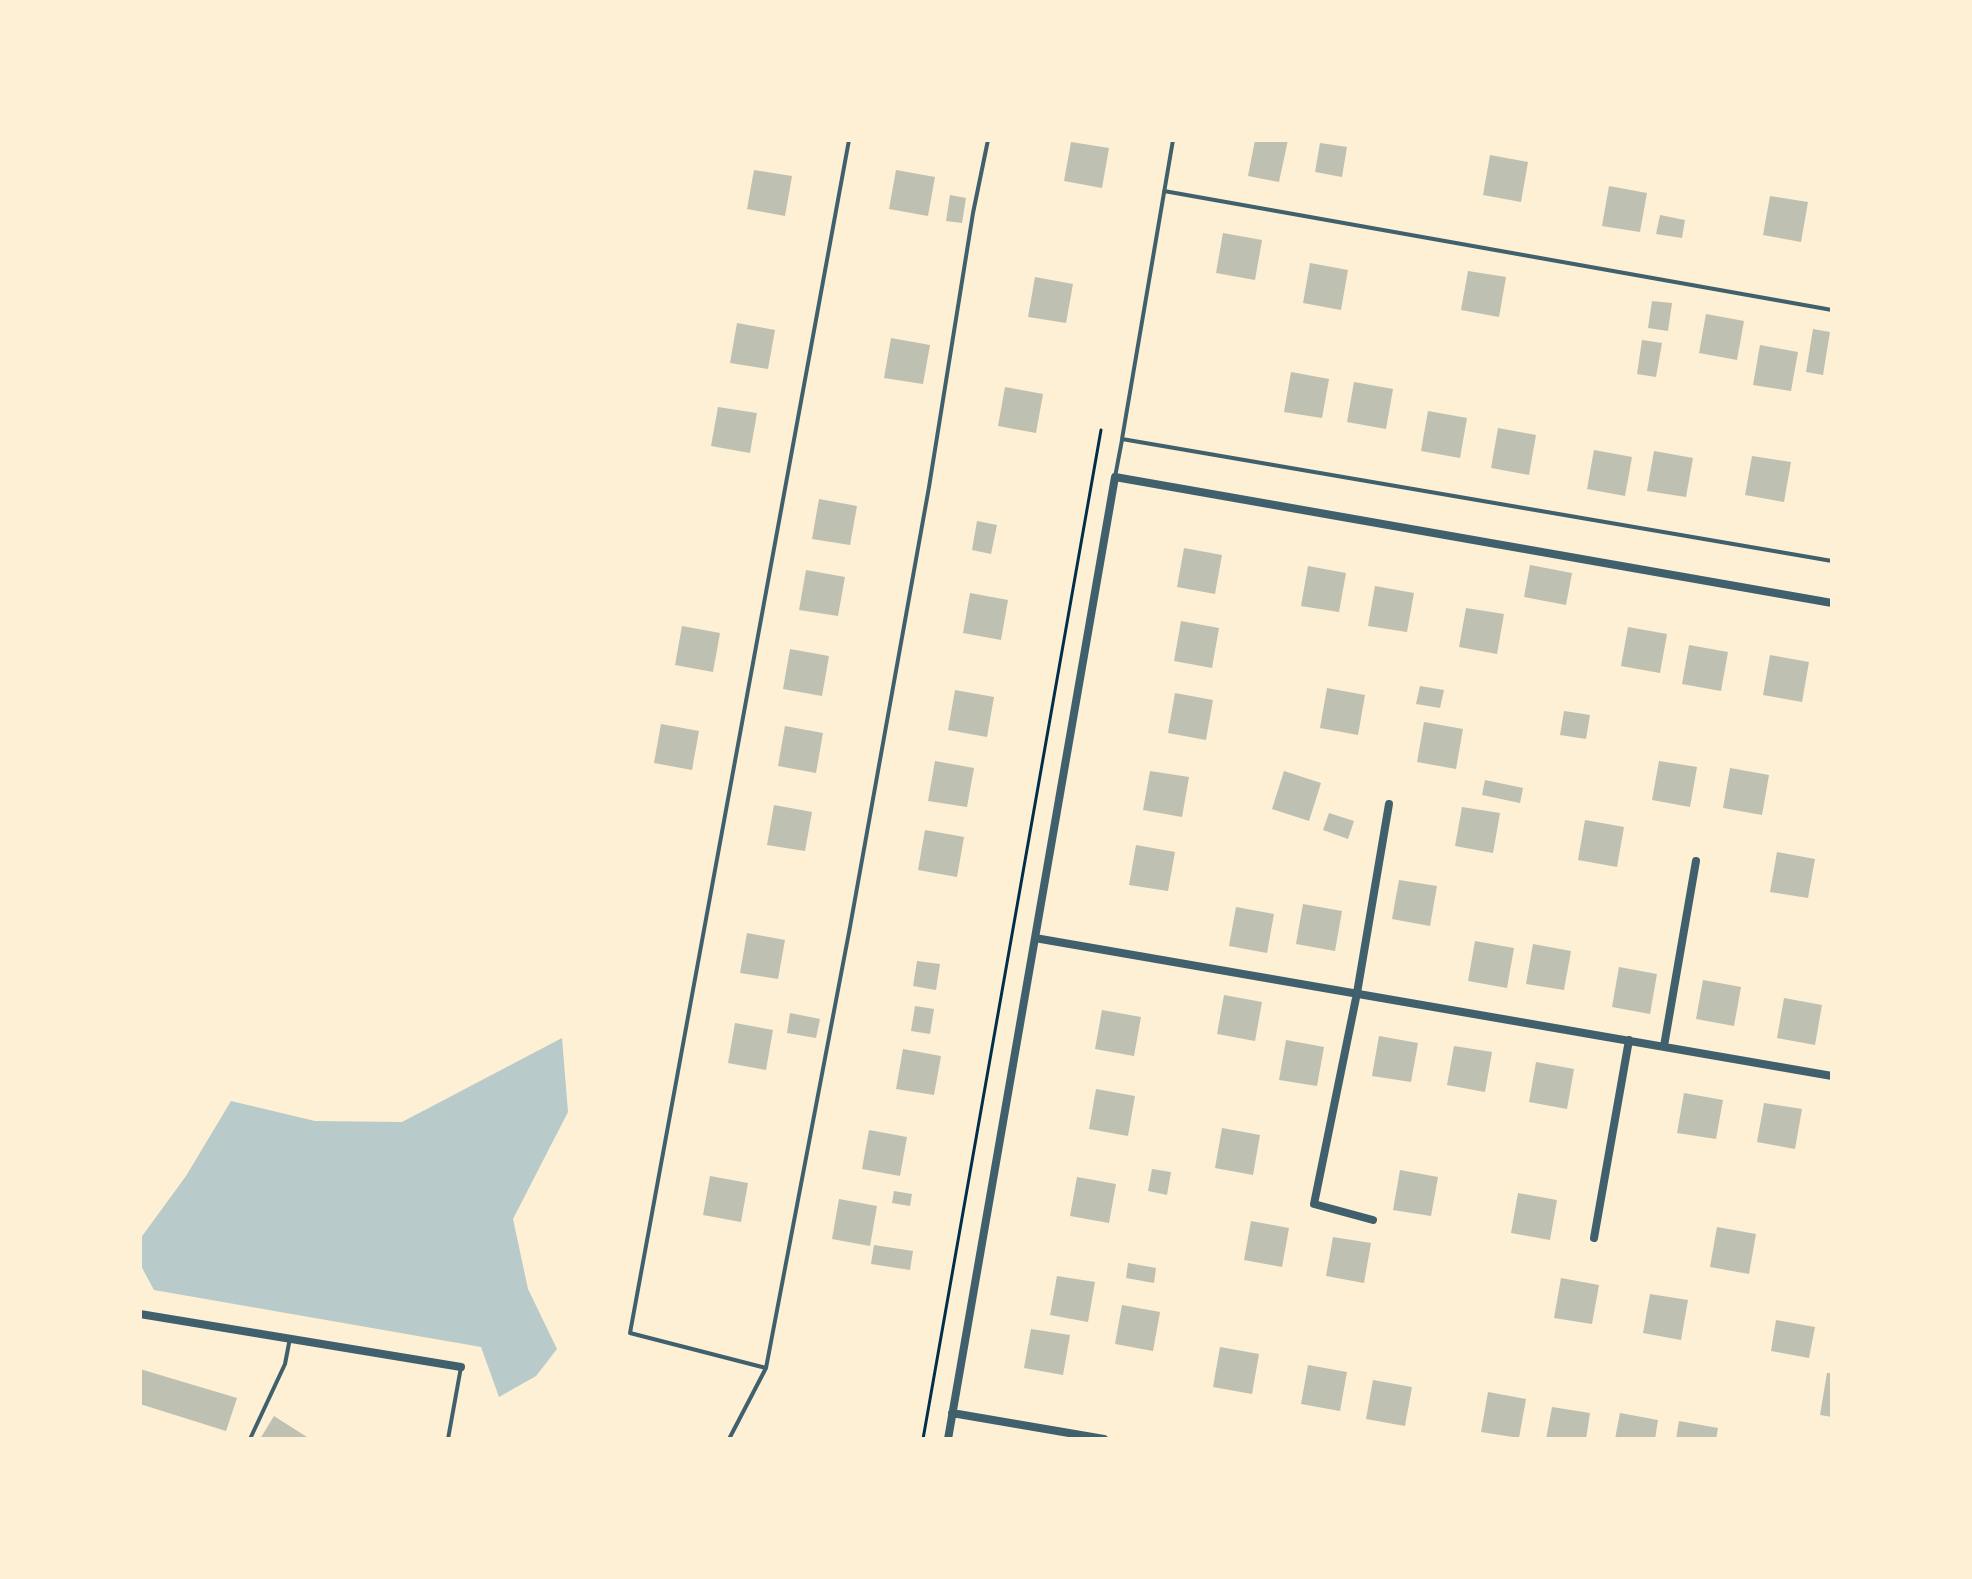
<!DOCTYPE html>
<html>
<head>
<meta charset="utf-8">
<style>
	body { margin:0 }
	#map { position:relative; width:1972px; height:1579px; overflow:hidden; background:#fdf0d5; font-family:Arial,sans-serif }
	canvas { display:block }
	.frame { position:absolute; inset:0; border:142px solid #fdf0d5; pointer-events:none }
</style>
</head>
<body>
<div id="map">
<canvas width="1972" height="1579"></canvas>
<div class="frame"></div>
</div>
<script>
const ctx = document.querySelector('canvas').getContext('2d');
ctx.lineJoin = 'round';
function fillPath(path, color) { ctx.fillStyle = color; ctx.fill(path, 'evenodd'); }
const toPath = rows => new Path2D(rows.map(r => 'M' + r).join(''));
function trace(path, color, width, dash) { ctx.strokeStyle = color; ctx.lineWidth = width; ctx.lineCap = dash ? 'butt' : 'round'; ctx.setLineDash(dash || []); ctx.stroke(path); }
fillPath(toPath([
	[562,1038,568,1112,513,1219,528,1289,557,1349,536,1376,499,1397,481,1347,154,1290,140,1264,140,1239,186,1176,231,1101,315,1121,402,1122]
]), '#b9caca');
fillPath(toPath([
	[1255,140,1288,140,1279,182,1248,176],
	[1071,142,1109,148,1102,188,1064,181],
	[1320,143,1347,147,1342,177,1315,172],
	[1490,155,1528,162,1521,202,1483,195],
	[754,170,792,176,785,216,747,209],
	[896,170,935,177,928,216,889,209],
	[1609,186,1647,193,1640,232,1602,226],
	[950,195,966,198,962,223,946,221],
	[1770,196,1808,202,1801,242,1763,235],
	[1660,215,1685,220,1682,238,1656,234],
	[1223,233,1262,240,1255,280,1216,273],
	[1310,263,1348,270,1341,310,1303,303],
	[1468,271,1506,277,1499,317,1461,310],
	[1035,277,1073,284,1066,323,1028,317],
	[1652,301,1672,303,1668,331,1648,328],
	[1706,314,1744,321,1737,360,1699,353],
	[737,323,775,330,768,369,730,363],
	[1813,329,1830,332,1823,375,1806,372],
	[891,338,930,345,923,384,884,378],
	[1642,340,1662,343,1656,377,1637,374],
	[1760,345,1798,352,1791,391,1753,385],
	[1291,372,1329,379,1322,418,1284,412],
	[1354,382,1393,389,1386,429,1347,422],
	[1005,387,1043,394,1036,433,998,426],
	[718,407,757,413,750,453,711,446],
	[1428,411,1467,418,1460,458,1421,451],
	[1498,428,1536,435,1529,475,1491,468],
	[1594,450,1632,457,1625,496,1587,489],
	[1654,451,1693,458,1686,497,1647,491],
	[1752,456,1791,462,1784,502,1745,495],
	[819,499,857,506,850,545,812,539],
	[977,521,997,525,991,554,972,550],
	[1184,548,1222,555,1215,594,1177,587],
	[1530,565,1572,573,1566,605,1524,597],
	[1308,566,1346,573,1339,612,1301,606],
	[806,570,845,577,838,616,799,610],
	[1375,586,1414,593,1407,632,1368,626],
	[970,593,1008,600,1001,640,963,633],
	[1466,608,1504,614,1497,654,1459,647],
	[1181,621,1219,628,1212,668,1174,661],
	[682,626,720,633,713,672,675,665],
	[1628,627,1667,634,1660,673,1621,666],
	[1689,645,1728,652,1721,691,1682,684],
	[790,649,829,656,822,696,783,689],
	[1770,655,1809,662,1802,702,1763,695],
	[1420,686,1444,690,1440,708,1416,704],
	[1327,688,1365,695,1358,735,1320,728],
	[955,690,994,697,987,737,948,730],
	[1175,693,1213,700,1206,740,1168,733],
	[1564,711,1590,715,1586,739,1560,735],
	[1424,722,1463,729,1456,769,1417,762],
	[661,724,699,731,692,770,654,763],
	[785,726,823,733,816,773,778,766],
	[935,761,974,768,967,807,928,801],
	[1659,761,1697,767,1690,807,1652,800],
	[1730,768,1769,775,1762,815,1723,808],
	[1150,771,1189,777,1182,817,1143,810],
	[1284,771,1321,783,1309,821,1272,809],
	[1485,780,1523,788,1520,803,1482,795],
	[774,805,812,812,805,851,767,845],
	[1462,807,1500,813,1493,853,1455,846],
	[1329,813,1354,821,1348,839,1323,830],
	[1585,820,1624,827,1617,867,1578,860],
	[925,830,964,837,957,877,918,870],
	[1136,845,1175,852,1168,891,1129,885],
	[1777,852,1815,859,1808,898,1770,892],
	[1399,880,1437,886,1430,926,1392,919],
	[1303,904,1342,911,1335,951,1296,944],
	[1236,907,1274,914,1267,953,1229,946],
	[747,933,785,940,778,979,740,973],
	[1475,941,1514,948,1507,988,1468,981],
	[1533,944,1571,951,1564,990,1526,984],
	[917,961,940,964,936,990,913,986],
	[1619,967,1657,974,1650,1014,1612,1007],
	[1703,980,1741,987,1734,1026,1696,1019],
	[1224,995,1262,1002,1255,1041,1217,1034],
	[1784,998,1822,1005,1815,1045,1777,1038],
	[915,1006,934,1009,930,1034,911,1031],
	[1102,1010,1141,1017,1134,1056,1095,1049],
	[790,1013,820,1019,816,1038,787,1033],
	[735,1023,773,1030,766,1070,728,1063],
	[1379,1036,1418,1043,1411,1082,1372,1076],
	[1286,1040,1324,1047,1317,1086,1279,1080],
	[1454,1046,1492,1052,1485,1092,1447,1085],
	[903,1049,941,1056,934,1095,896,1089],
	[1536,1062,1574,1069,1567,1109,1529,1102],
	[1096,1089,1135,1096,1128,1136,1089,1129],
	[1684,1093,1723,1100,1716,1139,1677,1133],
	[1764,1103,1802,1109,1795,1149,1757,1142],
	[1222,1128,1260,1135,1253,1175,1215,1168],
	[869,1130,907,1137,900,1176,862,1169],
	[1152,1169,1171,1172,1167,1195,1148,1191],
	[1400,1170,1438,1177,1431,1216,1393,1210],
	[710,1176,748,1183,741,1222,703,1215],
	[1077,1177,1116,1184,1109,1223,1070,1216],
	[894,1191,912,1194,910,1206,892,1203],
	[1518,1193,1557,1200,1550,1240,1511,1233],
	[839,1199,877,1206,870,1246,832,1239],
	[1251,1221,1289,1228,1282,1267,1244,1260],
	[1717,1227,1756,1234,1749,1274,1710,1267],
	[1333,1237,1371,1243,1364,1283,1326,1276],
	[874,1245,913,1251,910,1270,871,1264],
	[1128,1263,1156,1268,1154,1283,1126,1278],
	[1057,1276,1095,1282,1088,1322,1050,1315],
	[1561,1278,1599,1285,1592,1324,1554,1318],
	[1650,1294,1688,1300,1681,1340,1643,1333],
	[1122,1305,1160,1312,1153,1351,1115,1344],
	[1776,1320,1815,1327,1809,1358,1771,1351],
	[1031,1329,1070,1335,1063,1375,1024,1368],
	[1220,1347,1259,1354,1252,1394,1213,1387],
	[1308,1365,1347,1372,1340,1411,1301,1404],
	[140,1369,237,1398,226,1431,140,1404],
	[1827,1373,1832,1373,1832,1417,1820,1415],
	[1373,1380,1412,1387,1405,1426,1366,1419],
	[1488,1392,1526,1399,1519,1438,1481,1432],
	[1552,1407,1590,1413,1586,1439,1546,1439],
	[1620,1413,1658,1420,1655,1439,1615,1439],
	[274,1416,310,1439,260,1439],
	[1679,1421,1718,1428,1716,1439,1676,1439]
]), '#bec0b2');
trace(toPath([
	[923,1439,1101,430]
]), '#003049', 3);
trace(toPath([
	[1173,140,1122,439,1832,561],
	[1164,191,1832,310],
	[1115,477,1122,440],
	[766,1368,630,1333,849,140],
	[250,1439,285,1364,290,1338],
	[448,1439,461,1367],
	[729,1439,766,1368,850,927,929,487,973,213,988,140]
]), '#3f606c', 4);
trace(toPath([
	[1035,938,1832,1076],
	[1664,1046,1696,861],
	[1373,1220,1314,1204,1357,993,1389,804],
	[1594,1238,1629,1040],
	[140,1314,461,1367],
	[952,1413,1104,1439],
	[948,1439,1115,477,1832,603]
]), '#3f606c', 8);
</script>
</body>
</html>
